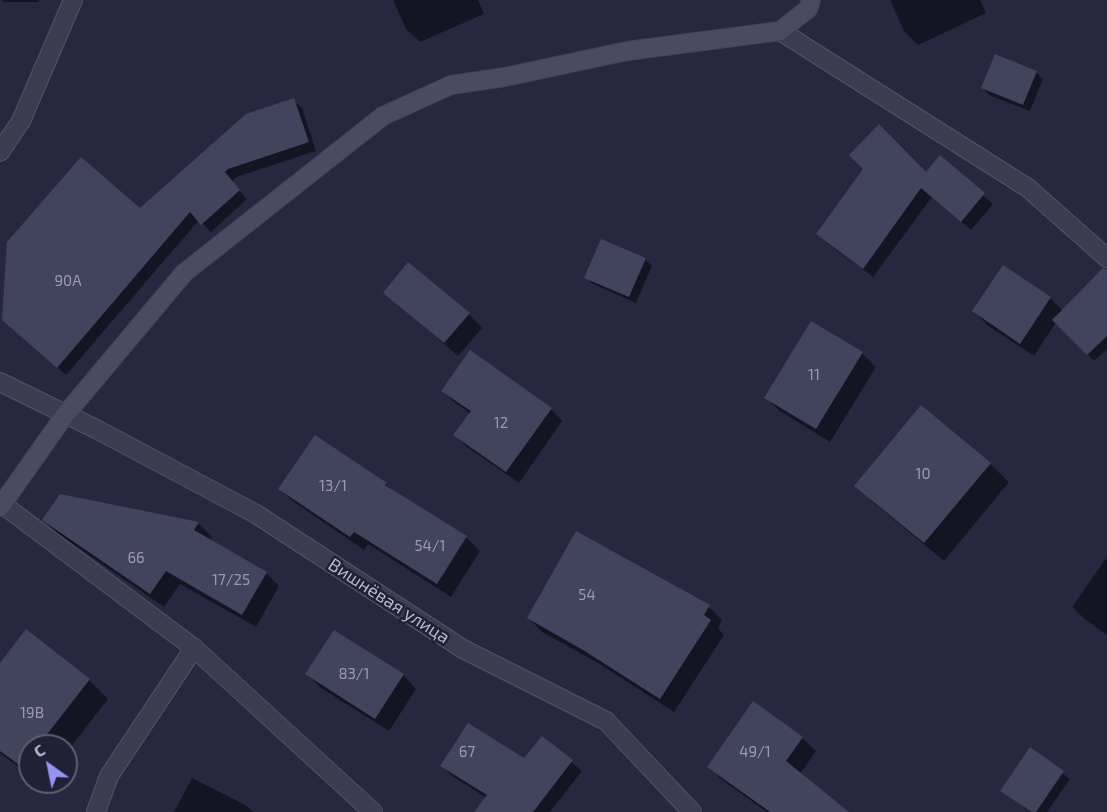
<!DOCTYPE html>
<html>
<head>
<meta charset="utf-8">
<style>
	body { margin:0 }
	#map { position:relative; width:1107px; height:812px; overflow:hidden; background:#272840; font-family:"Exo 2",sans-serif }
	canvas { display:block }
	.north { position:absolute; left:18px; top:734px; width:60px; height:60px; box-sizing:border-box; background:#202135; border:2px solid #5d5d71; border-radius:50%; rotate:327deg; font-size:16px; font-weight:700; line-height:24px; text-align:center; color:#b8b8ca }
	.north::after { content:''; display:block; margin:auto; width:21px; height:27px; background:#9495f3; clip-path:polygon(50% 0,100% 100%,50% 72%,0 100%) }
</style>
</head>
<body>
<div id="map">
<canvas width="1107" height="812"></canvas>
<div class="north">С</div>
</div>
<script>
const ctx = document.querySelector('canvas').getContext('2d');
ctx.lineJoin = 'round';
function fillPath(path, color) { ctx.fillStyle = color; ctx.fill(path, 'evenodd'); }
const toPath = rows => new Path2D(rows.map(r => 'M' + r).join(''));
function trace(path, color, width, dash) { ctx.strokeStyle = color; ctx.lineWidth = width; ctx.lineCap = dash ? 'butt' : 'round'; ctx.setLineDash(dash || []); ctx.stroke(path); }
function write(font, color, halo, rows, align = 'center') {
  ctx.font = font + ' "Exo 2",sans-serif'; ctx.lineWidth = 5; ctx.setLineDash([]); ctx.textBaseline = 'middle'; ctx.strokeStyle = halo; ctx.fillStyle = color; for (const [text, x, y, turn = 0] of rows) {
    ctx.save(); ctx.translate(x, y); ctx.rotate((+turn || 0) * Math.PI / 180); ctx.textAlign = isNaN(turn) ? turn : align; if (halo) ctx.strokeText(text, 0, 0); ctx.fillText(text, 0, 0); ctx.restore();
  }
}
fillPath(toPath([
	[1,0,39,0,39,2,4,2],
	[393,0,478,0,484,14,420,42,406,29],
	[890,0,980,0,986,13,918,45,904,31],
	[1036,72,1043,79,1030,111,989,95,983,88],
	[293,100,302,108,316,151,236,177,232,182,247,199,211,232,199,220,66,375,12,328,140,210],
	[940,157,993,204,971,230,932,197,873,277,827,243,818,234,926,174],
	[645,259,652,266,636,303,593,284,586,277],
	[1107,279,1107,349,1094,361,1056,322,1034,356,987,325,974,311,1050,298,1063,311],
	[385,293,469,314,482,328,458,356],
	[811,323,862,353,876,367,830,442,780,411,766,398],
	[443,391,551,409,562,421,519,483,467,447,455,435,471,414,454,402],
	[315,437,386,484,396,494,466,537,480,551,451,597,368,544,364,550,294,502,280,489],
	[990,464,1009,482,944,561,875,504,856,485],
	[60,495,199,524,212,537,209,541,266,573,279,586,256,627,180,584,164,607,57,533,44,520],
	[1107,557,1107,635,1086,620,1072,607],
	[709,607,722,620,718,628,724,635,674,712,598,663,542,632,529,618],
	[26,632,89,680,108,699,66,753,66,746,30,746,30,776,0,753,0,666],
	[307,674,403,675,416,689,389,731,321,688],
	[542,738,582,771,550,812,476,812,487,798,452,776,442,766,524,760],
	[802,738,816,751,800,774,846,812,767,812,722,780,709,767],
	[1030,749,1070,779,1047,812,1031,812,1002,791],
	[192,778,247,806,253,812,174,812]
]), '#0007');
fillPath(toPath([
	[995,54,1037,71,1023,105,981,88],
	[294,98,309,142,228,169,225,172,240,190,201,225,190,212,57,368,2,320,7,242,81,157,140,208,246,114],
	[879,124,926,172,940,155,985,193,961,222,921,188,863,269,816,234,863,169,849,155],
	[601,239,646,258,629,297,584,278],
	[408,262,470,313,444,343,383,293],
	[1003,265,1051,297,1020,344,972,311],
	[1103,268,1107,269,1107,336,1087,355,1052,320],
	[811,321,863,352,816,429,764,398],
	[470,350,552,408,506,472,453,435,471,411,441,391],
	[921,405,991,463,924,543,854,486],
	[315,435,387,483,385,485,467,536,437,584,354,532,350,537,278,489],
	[60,494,199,522,194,530,267,572,242,615,166,571,150,594,42,520],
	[576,531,710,605,704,615,711,620,660,699,583,650,527,618],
	[26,629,90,679,38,746,30,746,30,756,22,767,0,751,0,663],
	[334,630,404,674,375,719,305,674],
	[753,701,803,737,786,761,849,812,770,812,707,767],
	[468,723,524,758,542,736,573,760,533,812,474,812,487,795,440,766],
	[1030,747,1064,771,1036,812,1032,812,1000,791]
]), '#42435d');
const lane = toPath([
	[96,812,109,776,194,648]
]);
const street = toPath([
	[780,31,1028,188,1107,258],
	[0,152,21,121,73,0],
	[0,382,98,430,256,514,463,649,606,721,692,812],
	[2,504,194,648,373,812]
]);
const secondary = toPath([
	[0,507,65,415,184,273,383,116,451,85,505,77,627,51,780,31,808,9,811,0]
]);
trace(lane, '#535467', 20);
trace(street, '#535467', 20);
trace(secondary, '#424256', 20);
trace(lane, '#3b3c50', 18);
trace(street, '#3b3c50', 18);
trace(secondary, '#4a4a62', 18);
write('15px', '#9a9baf', null, [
	["90А",68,281],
	["11",814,375],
	["12",501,423],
	["10",923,474],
	["13/1",333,486],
	["54/1",430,546],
	["66",136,558],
	["17/25",231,580],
	["54",587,595],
	["83/1",354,674],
	["19В",32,713],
	["67",467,752],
	["49/1",755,752]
]);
write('18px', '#b8b8ca', '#202135', [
	["Вишнёвая улица",389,601,33]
]);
</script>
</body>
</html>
